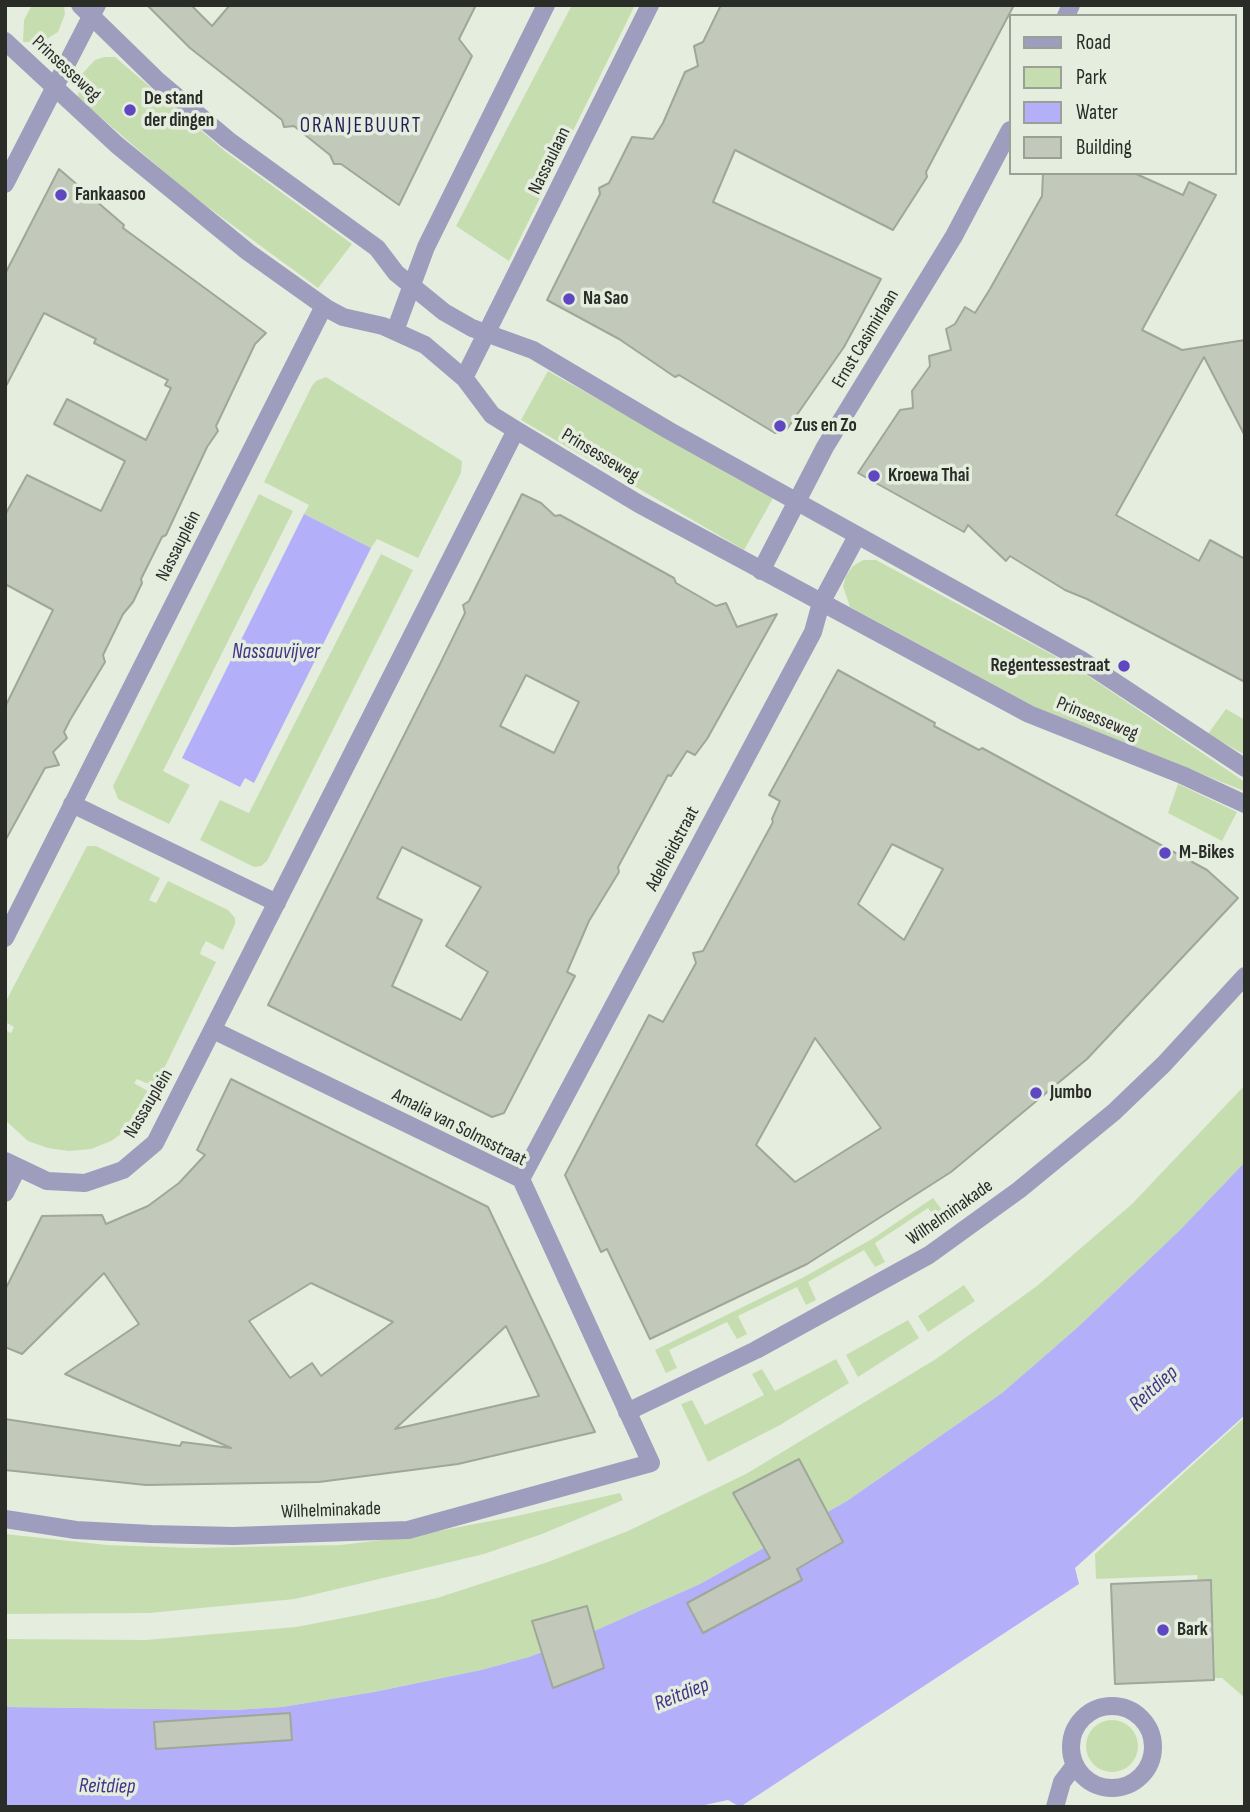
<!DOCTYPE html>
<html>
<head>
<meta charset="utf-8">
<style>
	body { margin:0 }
	#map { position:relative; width:1250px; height:1812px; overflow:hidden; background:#e5eddf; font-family:"Sofia Sans Condensed",sans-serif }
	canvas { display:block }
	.frame { position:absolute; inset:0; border:7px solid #2a2c27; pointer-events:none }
	.legend { position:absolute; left:1009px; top:14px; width:228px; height:161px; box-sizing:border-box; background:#e5eddf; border:2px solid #9aa095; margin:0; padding:9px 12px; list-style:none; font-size:21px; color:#2a2c27 }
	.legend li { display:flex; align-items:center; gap:14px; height:35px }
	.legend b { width:35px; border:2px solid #9aa095 }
</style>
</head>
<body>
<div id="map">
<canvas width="1250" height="1812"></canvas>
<div class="frame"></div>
<ul class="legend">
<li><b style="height:9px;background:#9e9dbd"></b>Road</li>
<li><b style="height:19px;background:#c6deaf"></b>Park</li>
<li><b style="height:19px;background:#b3aff8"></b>Water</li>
<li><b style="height:19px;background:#c2c9bb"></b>Building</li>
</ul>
</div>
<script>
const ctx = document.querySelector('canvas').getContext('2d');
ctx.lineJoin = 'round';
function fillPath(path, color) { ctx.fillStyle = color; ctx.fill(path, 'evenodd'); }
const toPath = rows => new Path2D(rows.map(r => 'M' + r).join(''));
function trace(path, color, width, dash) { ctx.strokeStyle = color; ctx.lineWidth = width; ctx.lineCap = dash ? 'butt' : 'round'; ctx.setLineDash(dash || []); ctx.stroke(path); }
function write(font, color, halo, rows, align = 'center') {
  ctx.font = font + ' "Sofia Sans Condensed",sans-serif'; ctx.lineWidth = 7; ctx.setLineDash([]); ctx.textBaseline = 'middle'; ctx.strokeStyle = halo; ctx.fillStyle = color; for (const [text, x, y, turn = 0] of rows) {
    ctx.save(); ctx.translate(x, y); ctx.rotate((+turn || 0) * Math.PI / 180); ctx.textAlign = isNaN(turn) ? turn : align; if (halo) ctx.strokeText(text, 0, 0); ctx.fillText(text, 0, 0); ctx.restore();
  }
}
fillPath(toPath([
	[32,5,64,5,65,14,58,32,42,42,23,42,24,20],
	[572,5,635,5,509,261,456,226],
	[104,57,115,57,226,152,352,244,318,288,190,194,78,98,80,76,95,60],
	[548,371,773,498,744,550,521,420],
	[326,377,462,461,461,473,418,558,377,539,371,548,304,514,309,505,264,482,312,386,316,381],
	[259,494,293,511,163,771,190,785,169,824,118,799,113,786],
	[381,554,413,570,267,861,261,866,254,867,200,840,220,800,249,813],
	[863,560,876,560,1075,667,1245,782,1244,791,1033,706,850,607,843,586,846,576,853,566],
	[1226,709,1245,720,1245,755,1208,734],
	[1178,784,1237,812,1222,841,1168,813],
	[87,846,96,846,160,878,149,900,156,903,168,881,228,910,235,918,235,924,223,950,206,941,202,948,200,954,216,962,155,1087,137,1079,134,1083,151,1093,142,1112,128,1129,111,1141,91,1149,69,1151,48,1148,28,1141,5,1120,5,1030,11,1033,14,1027,5,1022,5,1003],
	[1245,1085,1245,1162,1180,1230,1078,1327,1002,1393,847,1501,700,1584,574,1640,529,1657,481,1670,374,1692,282,1707,235,1710,5,1707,5,1639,146,1640,296,1627,364,1614,437,1598,548,1562,628,1531,746,1474,936,1359,1037,1286,1132,1204],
	[933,1198,949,1219,940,1225,928,1208,875,1243,885,1262,875,1267,864,1250,808,1282,816,1300,806,1305,797,1287,738,1316,747,1334,737,1339,727,1322,669,1350,677,1368,666,1373,655,1350,804,1277,872,1239],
	[964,1285,975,1301,928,1332,918,1316],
	[908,1320,919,1338,858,1377,846,1355],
	[836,1359,849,1383,780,1425,708,1462,681,1404,692,1400,705,1425,764,1395,752,1374,762,1369,775,1391],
	[1245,1417,1245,1698,1222,1678,1215,1678,1212,1582,1198,1583,1197,1575,1096,1579,1095,1554],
	[620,1493,623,1500,542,1534,484,1554,295,1599,149,1613,5,1614,5,1534,107,1545,193,1548,341,1545,406,1537,512,1517],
	'1086 1746a26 26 0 1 1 52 0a26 26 0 1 1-52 0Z'
]), '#c6deaf');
fillPath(toPath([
	[304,514,371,548,254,783,245,778,240,787,182,758],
	[1245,1162,1245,1415,1075,1568,1079,1584,740,1807,728,1800,695,1807,5,1807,5,1707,235,1710,282,1707,374,1692,481,1670,529,1657,574,1640,700,1584,847,1501,1002,1393,1078,1327,1180,1230]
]), '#b3aff8');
const building = toPath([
	[147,5,191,5,212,26,230,5,476,5,459,39,472,56,399,205,341,164,334,164,330,155,294,126,284,127,282,120,190,48,147,5],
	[721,5,1014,5,926,172,927,177,893,230,735,150,713,202,881,279,844,347,787,429,775,433,679,375,675,377,619,339,547,300,600,194,599,188,609,183,632,137,653,139,663,123,685,72,698,66,694,46,703,42,721,5],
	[59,169,124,225,123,228,266,333,255,344,216,426,218,431,207,447,166,535,162,537,141,579,142,583,133,602,123,614,103,655,105,662,70,720,64,732,67,738,53,752,59,765,45,768,5,841,5,707,53,610,5,584,5,515,27,475,101,511,125,461,54,424,67,399,146,440,171,388,165,385,168,380,94,343,96,339,44,313,5,388,5,274,59,169],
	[1043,173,1134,173,1183,195,1189,182,1216,195,1142,330,1182,350,1245,340,1245,436,1204,357,1116,515,1199,561,1210,540,1245,559,1245,682,1087,599,1065,590,1010,556,1006,561,968,525,964,532,858,473,900,410,913,408,912,391,930,366,929,356,951,350,946,329,955,324,965,307,975,313,990,289,1042,196,1043,173],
	[522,494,541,503,555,516,560,515,674,578,676,583,716,606,726,603,737,627,777,614,707,739,695,755,687,751,671,776,668,775,618,867,619,872,589,921,567,972,575,976,504,1113,492,1117,268,1005,439,666,465,613,463,605,469,601,522,494],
	[526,675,579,702,554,753,500,726,526,675],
	[402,847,481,887,446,946,488,972,461,1020,392,986,422,920,377,898,402,847],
	[838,670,935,723,934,726,979,750,982,748,1207,870,1238,898,1087,1059,951,1172,807,1264,650,1339,607,1249,601,1252,565,1175,649,1015,663,1022,696,963,693,953,703,951,773,822,772,819,780,801,769,795,838,670],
	[892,844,943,869,904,940,858,904,892,844],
	[815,1038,881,1128,795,1182,756,1145,815,1038],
	[231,1079,488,1207,595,1432,458,1464,319,1482,146,1485,5,1470,5,1419,180,1446,182,1442,231,1448,65,1374,139,1324,104,1273,22,1354,5,1347,5,1290,42,1216,102,1215,106,1224,148,1206,179,1183,205,1155,197,1150,231,1079],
	[311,1283,393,1322,321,1376,312,1363,290,1378,249,1321,311,1283],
	[506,1326,539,1396,395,1429,506,1326],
	[799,1459,843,1542,797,1569,802,1580,703,1633,687,1603,770,1558,733,1493,799,1459],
	[1211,1580,1214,1680,1115,1684,1111,1584,1211,1580],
	[587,1606,604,1668,553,1688,532,1621,587,1606],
	[290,1713,292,1740,156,1749,154,1722,290,1713]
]);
fillPath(building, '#c2c9bb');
trace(building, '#9fa799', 2);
trace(toPath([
	[80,5,158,81,228,140,377,248,396,273,444,312,472,328,533,350,668,430,1080,659,1245,768],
	[1066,16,1071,5],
	[5,41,117,145,248,252,328,309,343,317,383,326,425,345,465,379,492,415,516,430,639,504,1029,714,1182,775,1245,804],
	[5,184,97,5],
	[395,331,426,247,546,5],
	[464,378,650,5],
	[761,571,825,447,954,236,1010,130],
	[72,804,277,903],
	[5,938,324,306],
	[5,1161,47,1181,85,1183,123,1170,155,1143,516,430],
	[521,1179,813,632,821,603,857,536],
	[5,1193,17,1169],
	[627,1412,756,1350,929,1255,1019,1190,1114,1112,1164,1064,1245,976],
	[5,1519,76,1530,151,1534,233,1536,408,1530,651,1463,521,1179,213,1030],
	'1071 1747a41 41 0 1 1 82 0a41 41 0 1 1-82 0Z',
	[1055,1807,1062,1782,1075,1765]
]), '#9e9dbd', 18);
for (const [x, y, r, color] of [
	[130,110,7,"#5e47c0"],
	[61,195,7,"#5e47c0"],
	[569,299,7,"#5e47c0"],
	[780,426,7,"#5e47c0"],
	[874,476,7,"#5e47c0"],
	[1124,666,7,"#5e47c0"],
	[1165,853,7,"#5e47c0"],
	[1036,1093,7,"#5e47c0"],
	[1163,1630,7,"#5e47c0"]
]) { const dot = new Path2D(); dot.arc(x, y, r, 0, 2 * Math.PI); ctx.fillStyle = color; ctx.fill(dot); trace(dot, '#e5eddf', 2.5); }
write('19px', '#2a2c27', '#e5eddf', [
	["Prinsesseweg",66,69,43],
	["Nassaulaan",550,161,-64],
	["Ernst Casimirlaan",866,339,-59],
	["Prinsesseweg",600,456,31],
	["Nassauplein",179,546,-63],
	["Prinsesseweg",1097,719,22],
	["Adelheidstraat",673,849,-62],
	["Nassauplein",149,1104,-59],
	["Amalia van Solmsstraat",459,1128,27],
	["Wilhelminakade",950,1213,-35],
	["Wilhelminakade",331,1511,-2]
]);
write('bold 19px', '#2a2c27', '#e5eddf', [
	["De stand",144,99],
	["der dingen",144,121],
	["Fankaasoo",75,195],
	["Na Sao",583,299],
	["Zus en Zo",794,426],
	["Kroewa Thai",888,476],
	["Regentessestraat",1110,666,"right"],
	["M-Bikes",1179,853],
	["Jumbo",1050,1093],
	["Bark",1177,1630]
], 'left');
ctx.letterSpacing = '2px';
write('21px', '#281e57', '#e5eddf', [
	["ORANJEBUURT",361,127]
]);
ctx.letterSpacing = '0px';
write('italic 21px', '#433488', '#e5eddf', [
	["Nassauvijver",276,653],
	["Reitdiep",1154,1389,-42],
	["Reitdiep",682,1695,-22],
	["Reitdiep",107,1787,1]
]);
</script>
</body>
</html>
